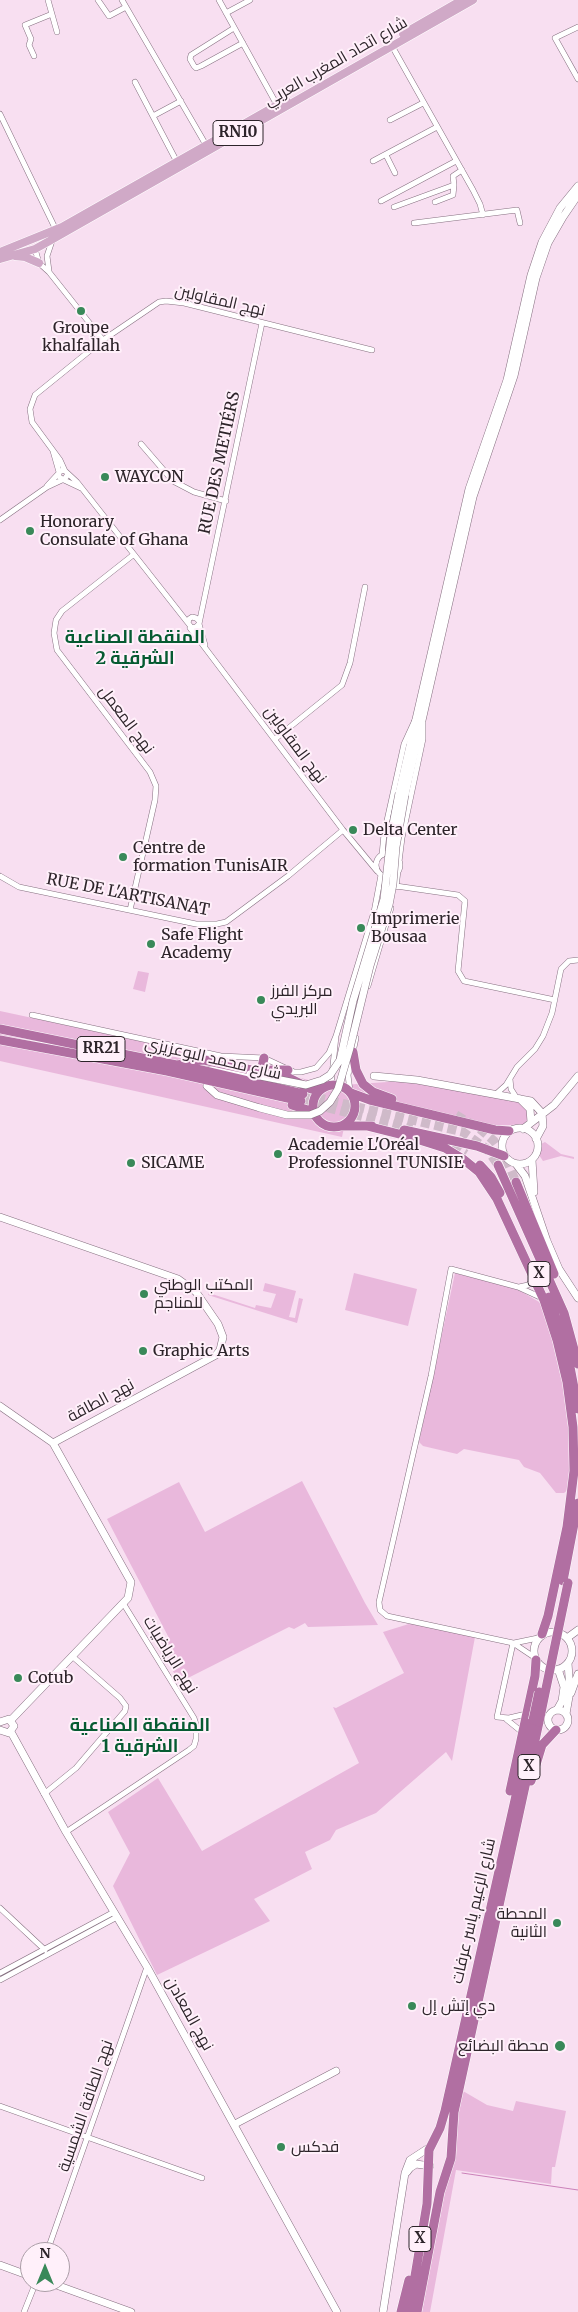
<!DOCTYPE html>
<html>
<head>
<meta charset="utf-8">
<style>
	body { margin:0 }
	#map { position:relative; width:578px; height:2312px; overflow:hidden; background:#f8dff1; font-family:Merriweather,serif }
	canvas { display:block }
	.north { position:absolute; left:20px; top:2242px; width:50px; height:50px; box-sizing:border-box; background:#fff0fa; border:1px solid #ab9ea7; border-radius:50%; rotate:0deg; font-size:14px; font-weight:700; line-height:20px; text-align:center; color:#2d242a }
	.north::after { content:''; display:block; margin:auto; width:18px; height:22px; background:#398959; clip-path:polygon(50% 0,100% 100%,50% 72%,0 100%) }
</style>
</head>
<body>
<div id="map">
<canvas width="578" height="2312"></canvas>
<div class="north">N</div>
</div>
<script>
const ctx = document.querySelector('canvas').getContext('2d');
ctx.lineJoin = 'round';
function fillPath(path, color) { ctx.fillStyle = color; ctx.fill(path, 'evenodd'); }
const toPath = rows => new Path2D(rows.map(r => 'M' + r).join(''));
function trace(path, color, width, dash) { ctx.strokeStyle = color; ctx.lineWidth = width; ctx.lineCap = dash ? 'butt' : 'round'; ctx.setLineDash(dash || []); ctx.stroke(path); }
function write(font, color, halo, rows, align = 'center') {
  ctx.font = font + ' Merriweather,Cairo,serif'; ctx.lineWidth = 4; ctx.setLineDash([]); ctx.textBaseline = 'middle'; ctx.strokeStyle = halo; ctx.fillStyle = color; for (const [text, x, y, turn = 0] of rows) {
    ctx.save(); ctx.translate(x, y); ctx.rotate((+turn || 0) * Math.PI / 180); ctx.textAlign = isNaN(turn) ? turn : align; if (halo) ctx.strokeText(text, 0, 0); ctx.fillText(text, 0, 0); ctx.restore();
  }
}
fillPath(toPath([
	[138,971,149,973,145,992,133,989],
	[0,1011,265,1068,319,1083,342,1085,403,1081,518,1101,525,1105,529,1118,524,1124,496,1126,351,1096,342,1137,0,1061],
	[545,1142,561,1154,574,1157,574,1159,561,1156,543,1161,539,1155,541,1144],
	[354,1273,417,1289,408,1326,345,1310],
	[455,1273,517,1289,551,1309,567,1370,571,1487,564,1493,556,1493,540,1473,524,1467,519,1460,464,1449,457,1454,423,1446,419,1442],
	[265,1283,296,1291,289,1317,295,1318,299,1298,303,1299,297,1323,208,1295,209,1293,255,1308,256,1305,271,1308,276,1294,263,1291],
	[302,1481,365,1603,378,1625,308,1627,305,1623,294,1629,289,1627,180,1682,157,1647,170,1640,107,1519,179,1482,205,1532],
	[412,1623,475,1637,452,1761,446,1752,376,1813,336,1830,330,1840,305,1852,312,1869,254,1899,270,1921,157,1975,113,1886,130,1853,108,1812,158,1778,202,1851,359,1763,333,1707,336,1708,404,1673,383,1632],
	[463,2091,487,2105,513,2111,516,2101,566,2111,555,2167,552,2167,551,2184,456,2170,430,2312,422,2312,443,2185]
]), '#e9b8dc');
trace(toPath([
	[462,2173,578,2190]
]), '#cb81b9', 1);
trace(toPath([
	[303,1094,463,1132,487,1149,498,1165],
	[301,1101,412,1129],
	[456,1115,480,1129,494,1141,505,1156,516,1182],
	[441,1139,466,1154]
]), '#cfbac9', 9, [9, 4.5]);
const street = toPath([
	[48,0,57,32],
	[98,0,109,16,126,7],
	[122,0,206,145],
	[219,0,277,105],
	[226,13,250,0],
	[578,27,555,38,578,79],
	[234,28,191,55,190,59,194,66,196,68,201,66,243,43],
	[392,46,473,190,480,204,483,215],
	[34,56,29,45,31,39,25,25,52,14],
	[135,82,178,164],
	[0,114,56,230],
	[153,116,181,101],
	[390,120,423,103],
	[386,155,395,173],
	[373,161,437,127],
	[381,201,456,161],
	[435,202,453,195,454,185],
	[394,207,454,185,453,176,462,170],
	[414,223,517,210,520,223],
	[35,249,39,263,49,272,103,340],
	[49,271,47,256,52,241],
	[141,444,173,481,194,492,226,501],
	[53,451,59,472],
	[65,471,60,460,32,422,30,409,35,395,103,340,159,302,166,301,184,303,372,350],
	[68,474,64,480,58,476,60,471,64,470,77,482,188,623],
	[64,480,81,488],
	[47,486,58,474],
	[0,520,47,487,62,480],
	[199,621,196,618,192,617,189,619,188,623,192,628,196,627,199,624,262,323],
	[199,624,205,645],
	[190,628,343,830,377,871],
	[275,739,342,685,350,663,365,587],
	'376 865a12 12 0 1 1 24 0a12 12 0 1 1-24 0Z',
	[382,855,384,834,404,744,415,720],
	[399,862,402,838,423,739,423,723],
	[0,876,19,887,196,924,217,924,226,922,288,876,343,830],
	[396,886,458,895,465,901,458,971,464,981,555,1000],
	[396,887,398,871],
	[130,910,155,800,156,786,150,772,57,650,54,633,56,620,62,611,133,555],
	[368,986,391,908],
	[32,1015,221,1056,264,1058,294,1072,301,1072,316,1068,329,1053,336,1036],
	[510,1079,511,1089,516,1097],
	[331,1085,336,1036,374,912,381,875],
	[350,1091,348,1075,356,1038],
	[496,1094,506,1085,517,1067,535,1049,543,1036,552,1013,561,969,569,961,578,960],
	[519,1287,528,1285,535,1278],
	[513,1643,497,1717,509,1718,526,1714],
	[514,1643,538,1638],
	[534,1657,513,1643,387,1616,380,1610,379,1602,431,1376,451,1269,518,1287,542,1298],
	[506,1719,522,1732],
	[44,1794,76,1768,125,1711,126,1706,120,1698,72,1656],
	[66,1832,189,1750,194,1746,196,1739,196,1724,194,1718,123,1603],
	[0,1908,45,1950],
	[0,1973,114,1912],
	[0,1980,117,1917],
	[0,2106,202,2178],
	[47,2252,147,1967],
	[24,2312,36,2282]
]);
const secondary = toPath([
	[399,793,469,489,507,380,531,275,542,242,560,208,578,186],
	[405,795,473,497,514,376,536,278,548,243,563,217,578,195],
	[210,1070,250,1074],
	[374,1076,417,1080,531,1101,542,1113,543,1126,536,1139],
	[207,1086,217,1095,260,1108],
	[520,1099,530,1109,531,1122],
	'502 1146a18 18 0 1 1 36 0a18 18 0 1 1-36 0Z',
	[523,1129,554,1105,578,1076],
	[532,1160,534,1192],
	[516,1164,525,1176,547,1241,559,1269,578,1298],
	[0,1217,178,1279,196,1292,218,1324,223,1337,220,1350,216,1355,53,1443],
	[0,1406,53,1443,131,1582,128,1598,11,1720],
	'534 1651a19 19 0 1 1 38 0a19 19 0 1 1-38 0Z',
	[567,1638,578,1630],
	[571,1693,578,1674],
	'548 1720a10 10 0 1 1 20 0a10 10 0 1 1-20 0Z',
	[557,1710,562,1701,564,1687,558,1669],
	[566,1714,570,1691,568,1663],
	[0,1722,9,1719,14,1726,9,1733,0,1730],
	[11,1732,66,1832,147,1967,337,2312],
	[235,2124,336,2071],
	[407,2172,410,2168,416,2164,430,2166],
	[0,2265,30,2276],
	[48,2282,131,2312],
	[383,2312,405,2173,410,2160,430,2147]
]);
const primary = toPath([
	[403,34,462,0],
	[0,252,62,227,286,100],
	[15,256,25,257,39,263],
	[0,259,35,249,53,239,473,0]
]);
const highway = toPath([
	[0,1029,201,1070,303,1094],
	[0,1040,167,1071,301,1101],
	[353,1052,356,1070,363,1084,373,1092,392,1099],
	[178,1065,191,1061,204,1060,289,1078,311,1089,323,1088],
	[271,1070,288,1070],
	[261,1072,264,1058],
	'313 1106a21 21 0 1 1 42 0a21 21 0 1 1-42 0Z',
	[351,1093,370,1100,495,1130,509,1131],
	[292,1105,314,1112],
	[342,1126,372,1126],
	[367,1126,407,1136,445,1148,463,1159,479,1172,497,1199,544,1300,557,1340,567,1382,573,1427,574,1471,567,1527,548,1616,542,1634],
	[404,1130,477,1146,504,1156],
	[480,1165,491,1177,500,1193],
	[498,1165,564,1313,578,1364],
	[516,1182,554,1274],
	[549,1297,567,1351,578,1409],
	[563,1581,578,1503],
	[531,1781,542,1745,556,1730],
	[510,1791,535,1676,536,1660],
	[401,2312,409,2280],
	[409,2312,427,2204,429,2150,440,2128,445,2111,533,1720],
	[417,2312,440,2192,451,2158,454,2112,539,1722]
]);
trace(street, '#867080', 6);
trace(secondary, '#867080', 8);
trace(primary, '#fff', 9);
trace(highway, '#fff', 10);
trace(street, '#fff', 5);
trace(secondary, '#fff', 7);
trace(primary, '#d0a9c7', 8);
trace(highway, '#b16fa2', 9);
const secondaryBridge = toPath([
	[250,1074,306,1085,322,1080,330,1075,340,1060,353,1001,384,899,391,835,399,793],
	[260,1108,287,1115,310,1115,320,1111,330,1102,338,1089,350,1048,370,966,389,905,393,884,396,847,405,795]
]);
const highwayBridge = toPath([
	[533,1720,539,1692],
	[539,1722,568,1583]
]);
trace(secondaryBridge, '#867080', 8, []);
trace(highwayBridge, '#fff', 10, []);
trace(secondaryBridge, '#fff', 7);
trace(highwayBridge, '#b16fa2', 9);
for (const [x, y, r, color] of [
	[81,311,5,"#398959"],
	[105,477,5,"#398959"],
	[30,531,5,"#398959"],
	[353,830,5,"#398959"],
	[123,857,5,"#398959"],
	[361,928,5,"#398959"],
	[151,944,5,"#398959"],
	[261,1000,5,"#398959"],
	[278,1154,5,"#398959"],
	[131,1163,5,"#398959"],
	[144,1294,5,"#398959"],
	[143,1351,5,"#398959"],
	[18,1678,5,"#398959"],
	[557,1923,5,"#398959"],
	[412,2006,5,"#398959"],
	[560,2046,6,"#398959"],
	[281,2147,5,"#398959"]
]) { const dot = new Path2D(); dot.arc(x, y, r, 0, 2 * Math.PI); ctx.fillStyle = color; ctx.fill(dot); trace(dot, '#fff0fa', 2); }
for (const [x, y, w] of [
	[238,133,50],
	[101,1049,48],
	[539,1274,22],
	[529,1767,22],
	[420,2239,22]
]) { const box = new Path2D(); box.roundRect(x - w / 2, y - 12.5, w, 25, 4); ctx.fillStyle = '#fff0fa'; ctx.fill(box); trace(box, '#2d242a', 1); }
write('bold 15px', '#2d242a', null, [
	["RN10",238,133],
	["RR21",101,1049],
	["X",539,1274],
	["X",529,1767],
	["X",420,2239]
]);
write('16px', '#2d242a', '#fff0fa', [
	["شارع اتحاد المغرب العربي",336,62,-30],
	["نهج المقاولين",220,301,13],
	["RUE DES METIÉRS",220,463,-78],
	["نهج المعمل",126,720,53],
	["نهج المقاولين",295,745,53],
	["RUE DE L'ARTISANAT",128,895,11],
	["شارع محمد البوعزيزي",213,1059,13],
	["نهج الطاقة",101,1401,-28],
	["نهج الرياضيات",170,1655,58],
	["شارع الزعيم ياسر عرفات",474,1911,-77],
	["نهج المعادن",189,2014,61],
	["نهج الطاقة الشمسية",86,2106,-71]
]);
write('16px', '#2d242a', '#fff0fa', [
	["Groupe",81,328,"center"],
	["khalfallah",81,346,"center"],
	["WAYCON",115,477],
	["Honorary",40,522],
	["Consulate of Ghana",40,540],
	["Delta Center",363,830],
	["Centre de",133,848],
	["formation TunisAIR",133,866],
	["Imprimerie",371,919],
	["Bousaa",371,937],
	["Safe Flight",161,935],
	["Academy",161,953],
	["مركز الفرز",271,991],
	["البريدي",271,1009],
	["Academie L'Oréal",288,1145],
	["Professionnel TUNISIE",288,1163],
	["SICAME",141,1163],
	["المكتب الوطني",154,1285],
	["للمناجم",154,1303],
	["Graphic Arts",153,1351],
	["Cotub",28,1678],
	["المحطة",547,1914,"right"],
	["الثانية",547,1932,"right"],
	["دي إتش إل",422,2006],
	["محطة البضائع",549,2046,"right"],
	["فدكس",291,2147]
], 'left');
write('bold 18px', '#065b32', '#fff0fa', [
	["المنقطة الصناعية",135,638],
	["الشرقية 2",135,659],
	["المنقطة الصناعية",140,1726],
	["الشرقية 1",140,1747]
]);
</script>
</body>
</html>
